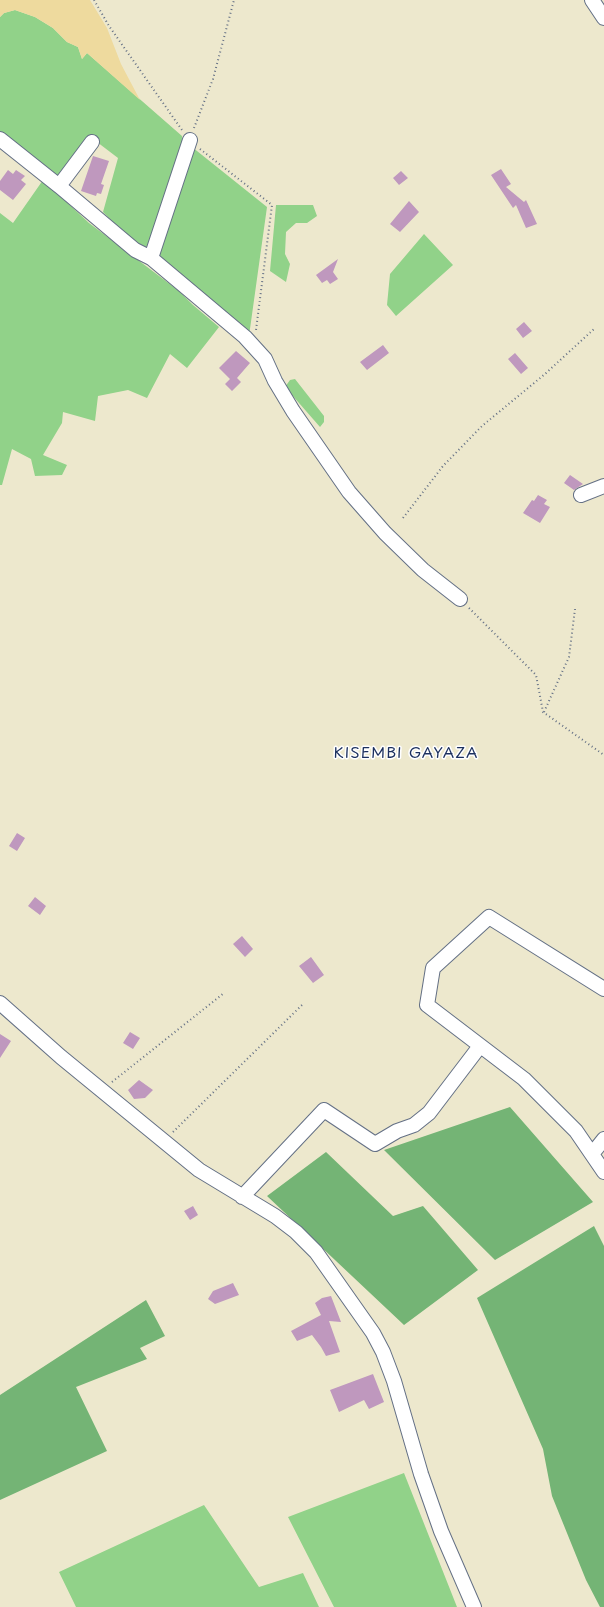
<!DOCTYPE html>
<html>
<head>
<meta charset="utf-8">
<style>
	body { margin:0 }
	canvas { display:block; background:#ede8cd }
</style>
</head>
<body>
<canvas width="604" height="1607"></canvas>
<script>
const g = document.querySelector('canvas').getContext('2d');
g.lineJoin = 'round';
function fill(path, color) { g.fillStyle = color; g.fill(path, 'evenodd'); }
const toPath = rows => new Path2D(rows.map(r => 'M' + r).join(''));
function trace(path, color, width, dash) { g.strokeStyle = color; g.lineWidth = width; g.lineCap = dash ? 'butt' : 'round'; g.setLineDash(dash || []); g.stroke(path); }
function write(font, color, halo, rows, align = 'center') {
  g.font = font + ' "Playpen Sans",sans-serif'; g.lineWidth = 3; g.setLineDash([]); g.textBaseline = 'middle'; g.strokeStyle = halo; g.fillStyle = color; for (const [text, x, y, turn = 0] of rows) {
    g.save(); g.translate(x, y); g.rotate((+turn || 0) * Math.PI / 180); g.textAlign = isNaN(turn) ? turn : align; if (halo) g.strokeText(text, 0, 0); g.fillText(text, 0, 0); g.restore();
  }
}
fill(toPath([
	[15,10,35,17,53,28,67,42,78,47,82,59,87,53,182,136,183,144,151,243,143,249,137,247,103,212,118,158,97,142,66,185,0,135,0,17,4,13],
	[192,147,267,207,249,336,156,256],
	[43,180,89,223,179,291,193,305,219,327,187,368,170,354,147,398,128,390,98,396,95,421,63,412,62,423,43,455,67,465,62,475,35,476,31,459,12,449,2,485,0,485,0,213,13,223],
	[276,205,313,205,317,216,307,223,296,223,286,232,285,254,290,264,286,282,270,271],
	[424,234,453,265,396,316,387,305,390,274],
	[295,379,324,416,324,422,320,427,285,387,290,380],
	[404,1473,457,1607,334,1607,288,1517],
	[204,1505,259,1587,303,1573,319,1607,76,1607,59,1572]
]), '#91d289');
fill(toPath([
	[510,1107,593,1202,495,1260,384,1150],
	[326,1152,393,1216,423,1206,478,1270,404,1325,267,1196],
	[594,1226,604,1246,604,1607,600,1607,586,1580,552,1496,543,1449,477,1298],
	[146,1300,165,1336,140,1348,147,1359,76,1387,107,1451,0,1500,0,1395]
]), '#74b475');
fill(toPath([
	[0,0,90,0,107,28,121,64,140,100,87,53,82,59,78,47,67,42,53,28,35,17,15,10,4,13,0,17]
]), '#eeda9e');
fill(toPath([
	[93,156,109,161,101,184,104,185,101,194,97,193,96,196,81,191],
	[501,169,511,184,506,187,524,202,526,200,537,224,526,228,516,205,513,208,491,175],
	[8,170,13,174,16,170,25,176,21,180,26,184,13,200,0,190,0,181],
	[401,171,408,178,399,185,393,178],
	[409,201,419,212,400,232,390,224],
	[338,259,333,272,338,279,330,284,327,280,322,283,316,275],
	[524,322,532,331,523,338,516,329],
	[383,345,389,353,367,370,360,362],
	[236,351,250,363,237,378,241,382,232,391,225,384,230,379,219,368],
	[515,353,528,368,521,374,508,359],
	[570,475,583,484,574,490,564,483],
	[538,495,547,500,544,504,550,507,540,523,523,513,532,500,534,501],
	[17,833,25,838,17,851,9,846],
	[35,897,46,906,40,915,28,906],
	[242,936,253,949,245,957,233,944],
	[311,957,324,975,313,983,299,966],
	[130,1032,140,1038,133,1049,123,1043],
	[0,1034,11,1041,0,1058],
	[139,1080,153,1090,145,1098,134,1099,128,1090],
	[193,1206,198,1215,190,1220,184,1211],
	[233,1283,239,1295,215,1304,208,1299,213,1291],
	[331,1296,341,1322,329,1321,340,1352,326,1356,321,1347,312,1335,297,1341,291,1331,321,1315,315,1303,322,1298],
	[373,1374,384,1402,369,1409,364,1400,339,1412,330,1390]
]), '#bf98be');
const minor = toPath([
	[592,0,604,18],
	[0,139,59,186,135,250,151,258,245,337,265,359,275,381,293,411,349,492,385,533,423,570,460,599],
	[59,186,92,142],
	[151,258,190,140],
	[581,495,604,486],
	[604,989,489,917,433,968,427,1005,524,1079,576,1131,604,1172],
	[0,1003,61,1057,199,1170,275,1216,296,1232,316,1252,373,1333,383,1352,394,1381,421,1474,441,1531,474,1607],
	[592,1154,604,1139],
	[242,1197,324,1110,375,1144,397,1131,414,1125,429,1113,480,1046]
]);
trace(minor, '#647085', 16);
trace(toPath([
	[94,0,109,26,182,130],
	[194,128,213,79,234,0],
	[200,149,272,205,256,330],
	[403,518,443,466,482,426,545,374,594,329],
	[469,608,536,675,543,712,604,755],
	[544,712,569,657,575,609],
	[112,1082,224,993],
	[173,1132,304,1003]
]), '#647085', 2, [1, 3]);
trace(minor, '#fff', 14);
g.letterSpacing = '1px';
write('15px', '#1b2f5e', '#fff', [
	["KISEMBI GAYAZA",406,754]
]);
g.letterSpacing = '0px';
</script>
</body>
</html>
